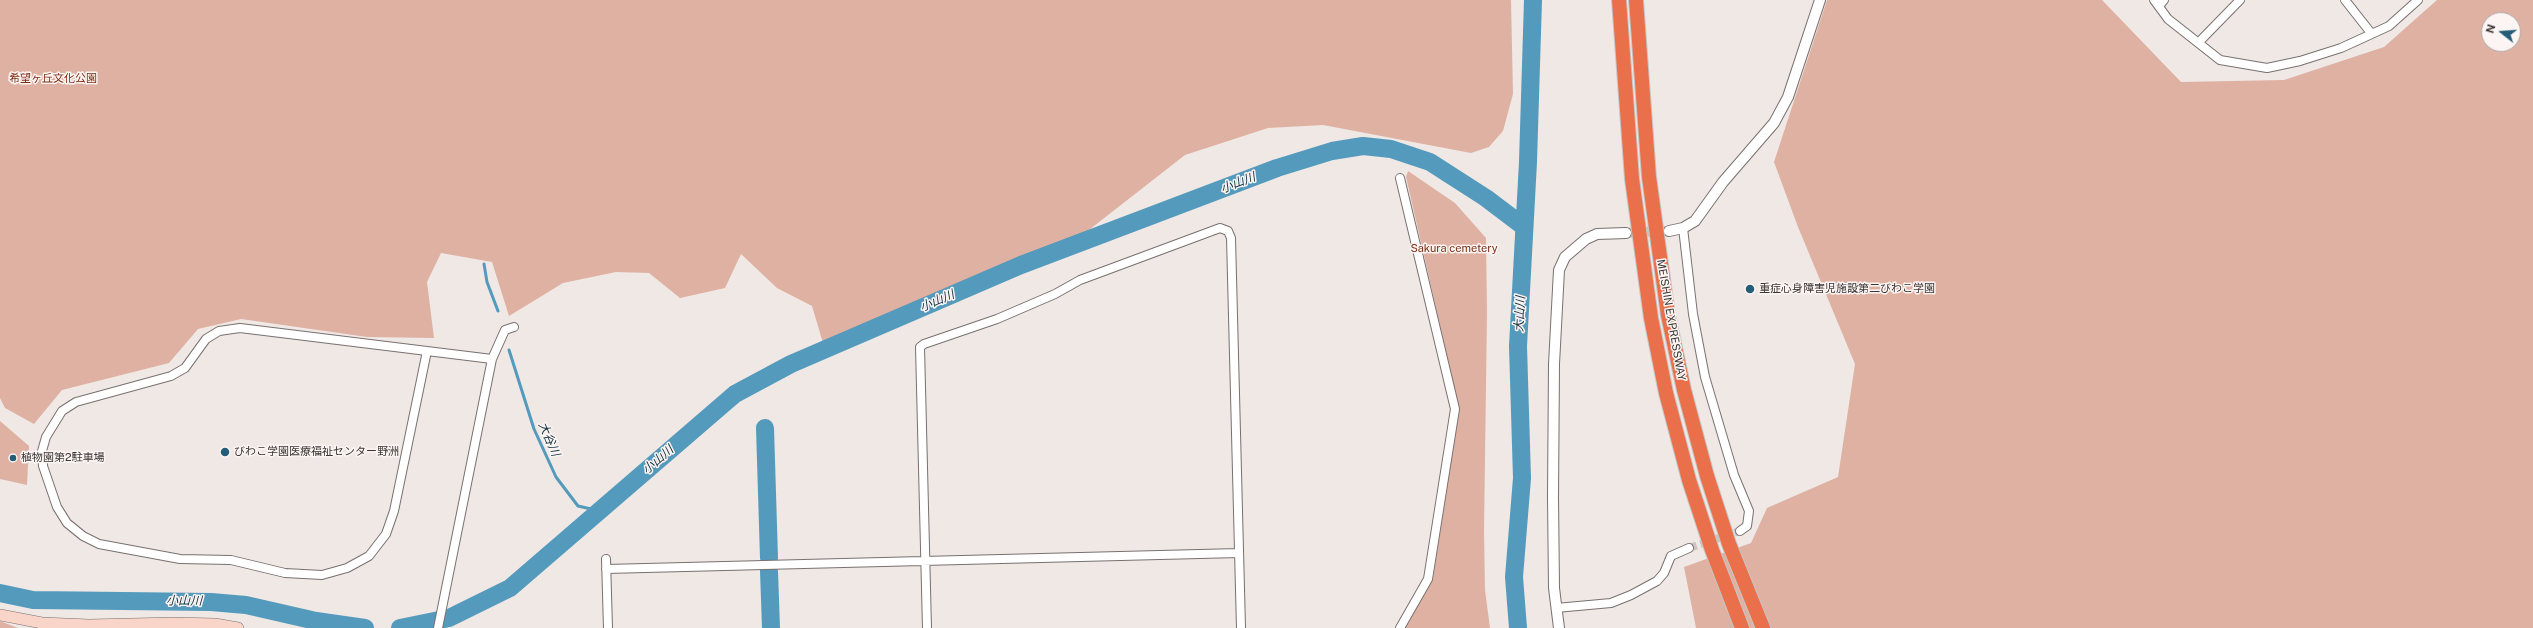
<!DOCTYPE html>
<html>
<head>
<meta charset="utf-8">
<style>
	body { margin:0 }
	#map { position:relative; width:2533px; height:628px; overflow:hidden; background:#efe8e5; font-family:"Public Sans",sans-serif }
	canvas { display:block }
	.north { position:absolute; left:2481px; top:12px; width:40px; height:40px; box-sizing:border-box; background:#fcf5f3; border:1px solid #aea8a7; border-radius:50%; rotate:287deg; font-size:11px; font-weight:700; line-height:16px; text-align:center; color:#383534 }
	.north::after { content:''; display:block; margin:auto; width:14px; height:18px; background:#245d77; clip-path:polygon(50% 0,100% 100%,50% 72%,0 100%) }
</style>
</head>
<body>
<div id="map">
<canvas width="2533" height="628"></canvas>
<div class="north">N</div>
</div>
<script>
const g = document.querySelector('canvas').getContext('2d');
g.lineJoin = 'round';
function fill(path, color) { g.fillStyle = color; g.fill(path, 'evenodd'); }
const toPath = rows => new Path2D(rows.map(r => 'M' + r).join(''));
function trace(path, color, width, dash) { g.strokeStyle = color; g.lineWidth = width; g.lineCap = dash ? 'butt' : 'round'; g.setLineDash(dash || []); g.stroke(path); }
function write(font, color, halo, rows, align = 'center') {
  g.font = font + ' "Public Sans","Noto Sans JP",sans-serif'; g.lineWidth = 3; g.setLineDash([]); g.textBaseline = 'middle'; g.strokeStyle = halo; g.fillStyle = color; for (const [text, x, y, turn = 0] of rows) {
    g.save(); g.translate(x, y); g.rotate((+turn || 0) * Math.PI / 180); g.textAlign = isNaN(turn) ? turn : align; if (halo) g.strokeText(text, 0, 0); g.fillText(text, 0, 0); g.restore();
  }
}
fill(toPath([
	[0,0,1511,0,1513,94,1503,131,1489,147,1471,153,1323,125,1268,128,1185,155,1085,233,823,343,812,306,777,288,741,254,725,288,680,298,649,273,616,272,563,283,509,316,492,262,441,253,427,282,434,338,367,337,241,319,198,329,169,363,62,390,34,424,5,408,0,398],
	[1827,0,2102,0,2181,82,2284,80,2384,47,2437,0,2533,0,2533,628,1696,628,1684,567,1751,543,1767,508,1838,477,1855,364,1798,227,1774,162],
	[2489,20,2513,20,2513,44,2489,44],
	[1408,171,1455,203,1486,238,1487,312,1484,531,1485,590,1490,628,1405,628,1433,578,1459,408,1406,177],
	[0,421,29,446,27,485,0,479],
	[0,621,18,628,0,628]
]), '#dfb1a3');
trace(toPath([
	[484,264,487,282,498,311],
	[509,350,534,429,556,477,578,506,600,511]
]), '#549abc', 3);
trace(toPath([
	[765,428,769,558],
	[769,571,771,628],
	[0,593,33,600,211,602,246,605,316,621,365,628],
	[400,628,449,618,510,588,735,394,791,364,1021,265,1277,168,1332,151,1363,146,1391,149,1430,162,1486,198,1523,226],
	[1518,628,1514,577,1522,478,1518,346,1528,162,1533,0]
]), '#549abc', 18);
trace(toPath([
	[1689,548,1740,531]
]), '#cac4c2', 8, [8, 4]);
trace(toPath([
	[1626,233,1669,231]
]), '#cac4c2', 10, [10, 5]);
const minor = toPath([
	[2154,0,2168,19,2220,60,2267,68,2300,61,2341,48,2389,26,2418,0],
	[2345,0,2371,33],
	[2159,6,2164,0],
	[2199,42,2240,0],
	[1683,228,1693,314,1705,377,1734,475,1749,511,1747,526,1740,531],
	[427,351,394,511,386,534,369,556,347,568,322,575,285,573,231,560,180,559,99,544,83,536,67,523,57,507,43,466,42,451,46,437,62,411,76,402,171,376,185,368,206,339,219,331,240,328,427,351,492,359],
	[606,559,608,628],
	[606,569,1239,553],
	[1556,608,1611,603,1631,595,1657,581,1664,573,1671,556,1689,548],
	[438,628,492,359,505,330,514,327],
	[927,628,920,347,924,344,997,319,1055,294,1080,280,1220,228,1228,231,1231,238,1241,628],
	[1400,628,1428,579,1455,409,1400,178]
]);
const tertiary = toPath([
	[1669,231,1683,228,1695,221,1723,182,1774,123,1788,97,1820,0],
	[1559,628,1554,588,1553,497,1554,364,1559,270,1565,257,1586,239,1597,234,1626,233]
]);
const secondary = toPath([
	[0,615,42,623,89,625,174,623,215,624,238,628]
]);
const motorway = toPath([
	[1619,0,1632,179,1651,318,1666,393,1689,480,1712,550,1742,628],
	[1636,0,1649,177,1668,315,1684,390,1707,476,1729,544,1763,628]
]);
trace(minor, '#78716f', 10);
trace(tertiary, '#78716f', 12);
trace(secondary, '#78716f', 12);
trace(motorway, '#c7c6c6', 16);
trace(minor, '#fff', 8);
trace(tertiary, '#fff', 10);
trace(secondary, '#f9d4c9', 11);
trace(motorway, '#ea704b', 14);
for (const [x, y, r, color] of [
	[1750,289,5,"#245d77"],
	[225,452,5,"#245d77"],
	[13,458,4,"#245d77"]
]) { const dot = new Path2D(); dot.arc(x, y, r, 0, 2 * Math.PI); g.fillStyle = color; g.fill(dot); trace(dot, '#fcf5f3', 1.5); }
write('11px', '#7d2e15', '#fcf5f3', [
	["希望ヶ丘文化公園",53,79],
	["Sakura cemetery",1454,249]
]);
write('11px', '#383534', '#fcf5f3', [
	["重症心身障害児施設第二びわこ学園",1759,289],
	["びわこ学園医療福祉センター野洲",234,452],
	["植物園第2駐車場",21,458]
], 'left');
write('11px', '#383534', '#fcf5f3', [
	["MEISHIN EXPRESSWAY",1671,320,80]
]);
write('italic 12px', '#0f303f', '#fcf5f3', [
	["小山川",1238,183,-21],
	["小山川",937,301,-23],
	["大山川",1520,314,-87],
	["大谷川",549,439,67],
	["小山川",658,460,-41],
	["小山川",184,601,1]
]);
</script>
</body>
</html>
